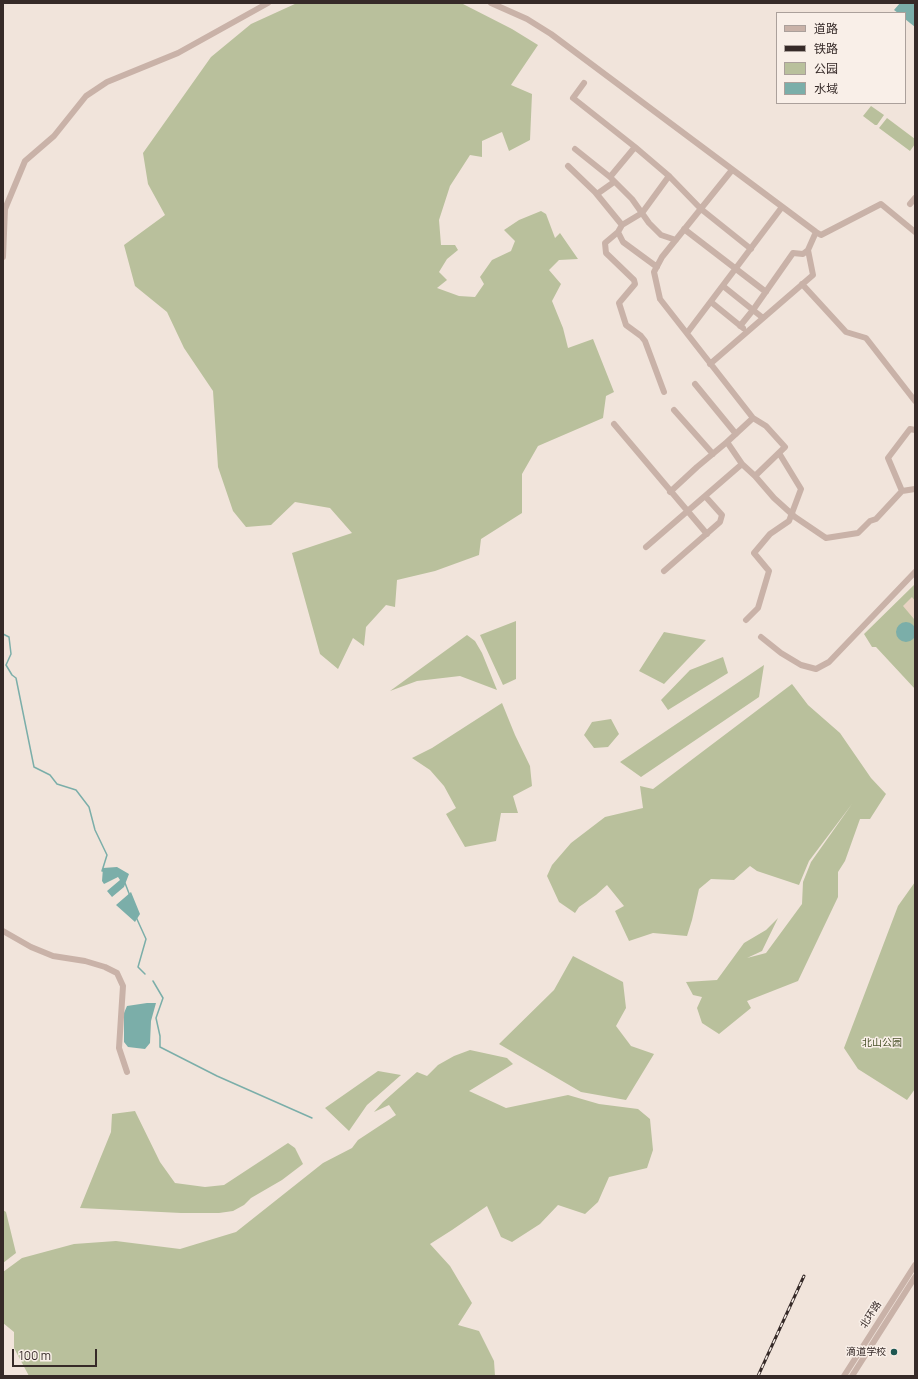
<!DOCTYPE html>
<html>
<head>
<meta charset="utf-8">
<style>
	body { margin:0 }
	#map { position:relative; width:918px; height:1379px; overflow:hidden; background:#f1e4db; font-family:Manrope,"Noto Sans SC",sans-serif }
	canvas { display:block }
	.frame { position:absolute; inset:0; border:4px solid #362a28; pointer-events:none }
	.legend { position:absolute; left:776px; top:12px; width:130px; height:92px; box-sizing:border-box; background:#f9efe8; border:1px solid #aba09b; margin:0; padding:5px 7px; list-style:none; font-size:12px; color:#362a28 }
	.legend li { display:flex; align-items:center; gap:8px; height:20px }
	.legend b { width:20px; border:1px solid #aba09b }
	.scale { position:absolute; left:12px; top:1349px; width:85px; height:18px; box-sizing:border-box; border:2px solid #362a28; border-top:0; padding-left:5px; font-size:12px; line-height:14px; white-space:nowrap; color:#362a28; -webkit-text-stroke:3px #f9efe8; paint-order:stroke }
</style>
</head>
<body>
<div id="map">
<canvas width="918" height="1379"></canvas>
<div class="frame"></div>
<ul class="legend">
<li><b style="height:5px;background:#c9b2a8"></b>道路</li>
<li><b style="height:5px;background:#362a28"></b>铁路</li>
<li><b style="height:11px;background:#b9c09c"></b>公园</li>
<li><b style="height:11px;background:#7baea9"></b>水域</li>
</ul>
<div class="scale">100 m</div>
</div>
<script>
const g = document.querySelector('canvas').getContext('2d');
g.lineJoin = 'round';
function fill(path, color) { g.fillStyle = color; g.fill(path, 'evenodd'); }
const toPath = rows => new Path2D(rows.map(r => 'M' + r).join(''));
function trace(path, color, width, dash) { g.strokeStyle = color; g.lineWidth = width; g.lineCap = dash ? 'butt' : 'round'; g.setLineDash(dash || []); g.stroke(path); }
function write(font, color, halo, rows, align = 'center') {
  g.font = font + ' Manrope,"Noto Sans SC",sans-serif'; g.lineWidth = 3; g.setLineDash([]); g.textBaseline = 'middle'; g.strokeStyle = halo; g.fillStyle = color; for (const [text, x, y, turn = 0] of rows) {
    g.save(); g.translate(x, y); g.rotate((+turn || 0) * Math.PI / 180); g.textAlign = isNaN(turn) ? turn : align; if (halo) g.strokeText(text, 0, 0); g.fillText(text, 0, 0); g.restore();
  }
}
fill(toPath([
	[297,3,458,3,463,4,512,29,538,45,511,85,532,94,530,140,509,151,502,132,482,141,482,157,470,155,450,186,439,220,441,245,455,245,458,250,447,259,439,272,447,280,437,288,459,296,475,297,484,284,480,277,492,260,511,251,515,241,504,230,519,220,541,211,546,214,555,238,560,233,578,259,559,260,549,270,561,284,552,301,563,328,568,348,593,339,614,392,606,396,603,418,538,446,522,474,522,513,481,539,479,555,435,571,397,580,395,607,386,605,366,627,364,646,353,638,338,669,320,654,292,553,352,533,330,508,295,502,271,525,246,527,233,511,218,467,213,391,184,348,167,312,135,286,124,245,165,215,148,184,143,153,211,57,251,24],
	[871,106,884,115,877,125,875,125,863,116],
	[887,118,915,139,915,144,910,151,879,128],
	[915,584,915,689,876,647,872,647,864,634],
	[516,621,516,679,503,685,480,635],
	[664,632,706,640,664,684,639,671],
	[467,635,475,641,482,653,497,690,460,676,417,681,390,691],
	[723,657,728,673,668,710,661,700,690,670],
	[764,665,759,697,641,777,620,762],
	[792,684,808,705,840,733,871,778,886,794,870,819,860,819,845,861,838,872,838,897,798,981,747,1001,751,1008,719,1034,702,1023,697,1008,702,997,693,995,686,982,717,980,744,943,766,930,778,918,762,951,747,958,766,953,802,904,803,882,811,862,852,804,809,861,799,885,757,871,750,866,734,880,711,879,699,889,692,920,687,936,653,933,629,941,615,911,624,906,607,885,596,895,579,907,575,913,559,902,547,876,552,865,571,843,605,817,643,808,640,786,653,789],
	[502,703,515,735,530,766,532,786,513,796,518,813,501,813,496,841,465,847,446,814,456,808,444,786,430,770,412,758,432,748],
	[611,719,619,734,608,747,594,748,584,735,592,722],
	[915,882,915,1089,907,1100,858,1069,844,1048,898,906],
	[573,956,623,982,626,1008,616,1026,631,1046,654,1054,626,1100,581,1092,499,1044,554,990],
	[470,1050,507,1058,513,1064,469,1091,506,1108,568,1095,599,1104,638,1109,650,1119,653,1150,647,1168,609,1177,598,1202,585,1214,558,1205,540,1224,512,1242,501,1237,487,1206,452,1230,430,1244,450,1266,472,1303,458,1325,479,1331,494,1361,495,1376,29,1376,14,1348,14,1332,3,1323,3,1272,22,1258,74,1244,116,1241,180,1249,236,1232,323,1163,352,1148,358,1140,396,1115,389,1105,374,1112,383,1102,417,1072,427,1076,438,1065,454,1056],
	[378,1071,401,1075,367,1105,349,1131,325,1108],
	[135,1111,160,1162,175,1183,205,1187,224,1185,288,1143,295,1148,303,1164,282,1180,251,1198,244,1205,233,1211,219,1213,181,1213,80,1208,111,1132,112,1114],
	[3,1210,6,1212,16,1253,3,1263]
]), '#b9c09c');
fill(toPath([
	[912,597,915,601,914,619,903,606]
]), '#e9d3c3');
fill(toPath([
	[900,3,915,3,915,27,905,19,905,13,898,13,894,10],
	'896 632a10 10 0 1 1 20 0a10 10 0 1 1-20 0Z',
	[117,867,129,874,124,887,112,897,107,891,120,880,118,877,104,884,102,881,103,868],
	[131,892,140,914,135,922,116,905],
	[147,1003,156,1003,151,1021,150,1043,145,1049,128,1047,124,1042,124,1013,127,1006]
]), '#7baea9');
trace(toPath([
	[3,634,9,637,11,654,6,665,12,675,16,678,34,767,50,775,57,784,76,790,89,807,95,830,107,855,102,871,104,871],
	[125,883,130,896],
	[136,917,146,939,138,967,145,974],
	[153,981,163,998,156,1018,160,1036,160,1047,217,1076,312,1118]
]), '#7baea9', 1.5);
trace(toPath([
	[491,3,527,19,551,34,816,232,821,235,881,204,915,232],
	[584,83,573,98,635,147,610,177],
	[635,147,669,176,701,209,751,249],
	[575,149,610,177,632,199,649,223,661,235,676,240],
	[568,166,595,192,622,225,618,232,623,242,657,267],
	[597,194,614,182],
	[910,204,915,198],
	[622,225,642,213,669,176],
	[684,229,766,292],
	[618,232,605,243,606,253,634,280,635,284,619,303,626,325,641,336,645,341,664,392],
	[3,257,5,209,25,161,54,136,86,96,107,82,178,53,268,3],
	[802,284,846,332,866,338,915,401],
	[723,286,763,318],
	[711,302,743,328],
	[740,326,753,310,793,253,803,254,808,250],
	[687,333,782,207],
	[710,364,813,275,808,250,816,232],
	[695,384,736,434],
	[674,410,713,454],
	[753,418,766,426,785,447,755,476],
	[614,424,707,534],
	[742,464,755,476,774,498,795,517,826,538,858,533,870,521,876,519,902,491,915,489],
	[902,491,888,458,910,429,915,430],
	[670,492,697,467,727,442],
	[646,547,742,464,727,442,753,418,660,299,654,272,662,257,732,170],
	[664,571,720,522,722,515,705,496],
	[746,620,758,608,769,571,754,553,770,534,789,521,801,489,779,453],
	[761,637,781,653,801,665,816,669,829,662,915,572],
	[3,931,31,947,53,956,85,961,105,967,117,973,123,986,119,1048,127,1072],
	[844,1376,915,1265],
	[852,1376,915,1277]
]), '#c9b2a8', 6);
const rail = toPath([
	[758,1376,804,1276]
]);
trace(rail, '#362a28', 3);
trace(rail, '#f9efe8', 1.5, [4.5]);
for (const [x, y, r, color] of [
	[894,1352,4,"#1e5752"]
]) { const dot = new Path2D(); dot.arc(x, y, r, 0, 2 * Math.PI); g.fillStyle = color; g.fill(dot); trace(dot, '#f9efe8', 1.5); }
write('10px', '#4b542c', '#f9efe8', [
	["北山公园",882,1043]
]);
write('10px', '#362a28', '#f9efe8', [
	["北环路",871,1315,-57]
]);
write('10px', '#362a28', '#f9efe8', [
	["滴道学校",886,1352]
], 'right');
</script>
</body>
</html>
